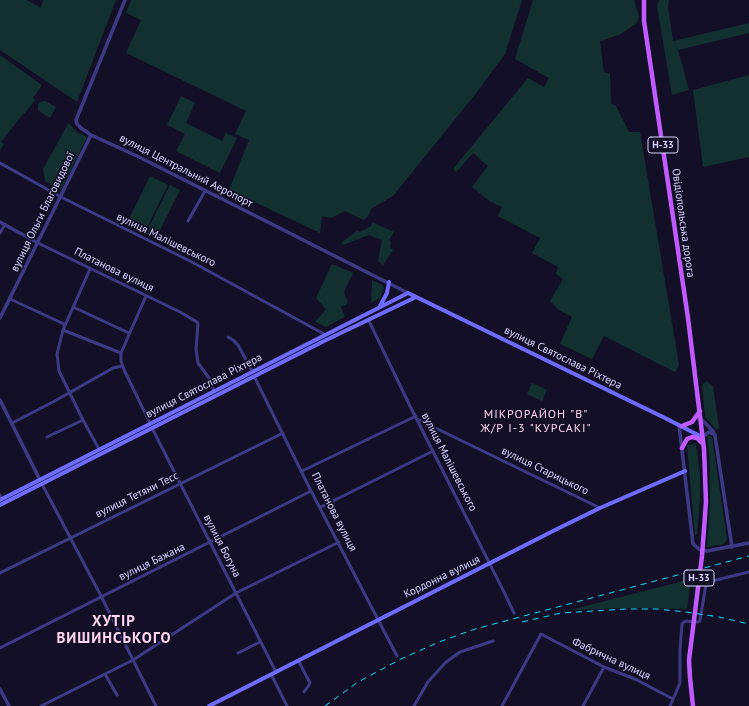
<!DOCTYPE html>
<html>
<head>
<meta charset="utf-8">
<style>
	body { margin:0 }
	canvas { display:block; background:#130f26 }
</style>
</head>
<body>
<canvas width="749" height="706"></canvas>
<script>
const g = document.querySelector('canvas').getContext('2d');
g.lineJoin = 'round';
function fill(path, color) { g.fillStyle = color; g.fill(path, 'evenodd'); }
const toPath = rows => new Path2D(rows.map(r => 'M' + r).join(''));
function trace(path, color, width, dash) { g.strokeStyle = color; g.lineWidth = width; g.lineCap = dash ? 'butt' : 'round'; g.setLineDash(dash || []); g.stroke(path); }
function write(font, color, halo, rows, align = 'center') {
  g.font = font + ' "PT Sans",sans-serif'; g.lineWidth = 3.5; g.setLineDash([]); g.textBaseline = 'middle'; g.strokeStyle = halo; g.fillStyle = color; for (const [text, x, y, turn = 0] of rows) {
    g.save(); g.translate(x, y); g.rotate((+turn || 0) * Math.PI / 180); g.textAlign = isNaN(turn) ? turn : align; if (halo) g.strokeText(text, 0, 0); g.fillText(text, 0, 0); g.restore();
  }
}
fill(toPath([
	[0,0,27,0,41,8,43,0,116,0,77,102,0,50],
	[131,0,522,0,505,54,477,92,393,196,371,209,368,216,364,220,345,211,331,218,322,216,320,233,229,190,249,140,235,134,246,111,126,53,141,20,126,13],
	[533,0,634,0,639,16,637,23,619,35,600,41,604,72,610,74,611,104,615,105,617,108,629,132,640,132,679,365,675,372,604,336,592,359,560,344,572,317,559,310,550,301,563,279,556,274,558,267,532,253,540,238,498,216,502,207,491,202,472,187,488,166,473,153,456,172,453,169,528,78,544,87,549,78,515,59],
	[659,0,669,0,668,7,673,41,749,23,749,33,678,50,689,90,672,95,657,6],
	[0,55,42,85,33,98,35,100,24,114,23,114,1,142,4,144,0,150],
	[749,75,749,157,703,167,693,90],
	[181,96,195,103,186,123,222,141,226,133,237,138,220,173,176,151,185,134,167,125],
	[45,101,56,107,50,118,40,112,38,109,38,104,40,102],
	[69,122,71,126,77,132,87,137,61,190,45,181,43,169],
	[150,176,168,185,144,234,126,225],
	[170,185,180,190,156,238,146,233],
	[372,222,394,232,389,240,391,242,390,248,393,250,383,265,378,261,382,240,369,235,343,245,341,243,357,231,360,232,371,226],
	[332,264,353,273,344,292,348,303,341,307,345,317,326,327,315,322,326,309,316,298],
	[372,280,382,285,384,288,380,298,371,303],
	[707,381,713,386,719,428,717,430,705,417,702,385],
	[532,383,547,390,542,401,527,394],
	[707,435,712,437,727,539,724,544,707,547,710,502,710,465],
	[696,444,700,474,700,498,697,535,695,535,687,445],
	[691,579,687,609,626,608,570,610]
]), '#12302f');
trace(toPath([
	[0,163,61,197,190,261,324,334],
	[188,221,205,191],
	[0,233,5,224],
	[38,243,180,312,197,322,198,324,196,349,198,363,209,378,214,391],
	[146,296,121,353,121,361,125,372,150,423],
	[10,299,62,323,65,325],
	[73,307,129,333],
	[368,319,410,406,503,590,514,613],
	[63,330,121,353],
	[228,337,233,340,238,345,252,371],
	[254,376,311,491,397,656],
	[417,419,600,508],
	[83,420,99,449],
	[12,423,53,402,113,368,122,366],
	[152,428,276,672],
	[47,437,83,420,59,371,57,354,63,330,90,269],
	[302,471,416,416],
	[42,484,101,596,156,706],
	[0,495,2,499],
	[321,507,433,451],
	[0,573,283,433],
	[0,648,311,491],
	[238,653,260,642],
	[298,660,310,683,309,685,304,692],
	[105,674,117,695],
	[271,674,287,706],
	[41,706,133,660,236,593,339,542],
	[414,706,428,682,446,662,460,652,493,641],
	[502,706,541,634,604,667,635,679,673,699],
	[583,706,604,667],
	[670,706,680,683,680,650,682,624,685,621,698,622,700,621,706,584,712,581,749,572]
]), '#3d3a85', 3);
trace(toPath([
	[125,0,76,120,77,124,81,128,91,135,139,157,408,293],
	[0,222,38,243],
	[0,318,91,135],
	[0,400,40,480],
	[700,418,713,431,715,436,732,547],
	[679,425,693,544,700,550,707,551,749,543],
	[702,437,709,432,715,435],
	[0,689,9,706]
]), '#3d3a85', 3.5);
trace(toPath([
	[380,306,387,293,389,282],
	[0,500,408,293,667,419,702,437],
	[0,505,324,341,416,297],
	[209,706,557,529,600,508,685,471]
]), '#6f6bff', 4);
trace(toPath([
	[644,0,644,21,688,318,704,449],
	[682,426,692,422,700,411],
	[682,448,687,439,692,437,697,438,703,444]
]), '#c25bff', 4.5);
trace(toPath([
	[522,622,561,613,626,609,657,609,686,612,719,617,749,624],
	[325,706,358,682,401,659,439,642,475,629,749,556]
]), '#00e5ff', 1, [6, 5]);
trace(toPath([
	[693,706,690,678,689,660,702,556,706,502,704,449]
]), '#c25bff', 4.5);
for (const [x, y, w] of [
	[663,145,30],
	[699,578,30]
]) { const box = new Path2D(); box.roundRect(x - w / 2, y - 8, w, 16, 3); g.fillStyle = '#130f26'; g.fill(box); trace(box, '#d9d4ff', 1); }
write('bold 10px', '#d9d4ff', null, [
	["Н-33",663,145],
	["Н-33",699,578]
]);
write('11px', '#d9d4ff', '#130f26', [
	["вулиця Центральний Аеропорт",186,171,27],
	["вулиця Ольги Благовидової",43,212,-64],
	["Овідіопольська дорога",683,223,82],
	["вулиця Малішевського",166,240,26],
	["Платанова вулиця",114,270,26],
	["вулиця Святослава Ріхтера",563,358,26],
	["вулиця Святослава Ріхтера",204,386,-27],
	["вулиця Малішевського",449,462,63],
	["вулиця Старицького",545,471,26],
	["вулиця Тетяни Тесс",137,495,-26],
	["Платанова вулиця",334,512,63],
	["вулиця Богуна",222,546,63],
	["вулиця Бажана",152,562,-26],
	["Кордонна вулиця",442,577,-26],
	["Фабрична вулиця",611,659,25]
]);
g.letterSpacing = '1px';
write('12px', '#ffd6f0', '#130f26', [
	["МІКРОРАЙОН \"В\"",536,415],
	["Ж/Р I-3 \"КУРСАКІ\"",536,429]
]);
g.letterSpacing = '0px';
g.letterSpacing = '1px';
write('bold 15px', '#ffd6f0', '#130f26', [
	["ХУТІР",114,622],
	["ВИШИНСЬКОГО",114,639]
]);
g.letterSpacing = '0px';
</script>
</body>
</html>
